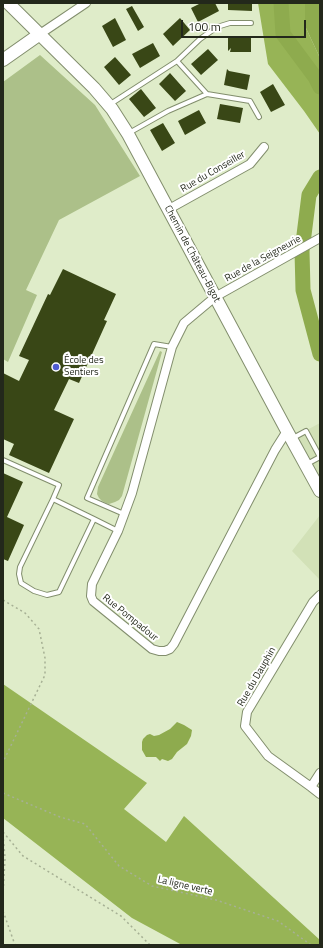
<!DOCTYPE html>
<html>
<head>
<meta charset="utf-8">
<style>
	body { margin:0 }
	#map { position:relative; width:323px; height:948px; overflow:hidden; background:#dfecc9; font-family:"Titillium Web",sans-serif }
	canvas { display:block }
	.frame { position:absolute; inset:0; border:4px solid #23281b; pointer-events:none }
	.scale { position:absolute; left:181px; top:20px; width:125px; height:18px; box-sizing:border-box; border:2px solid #23281b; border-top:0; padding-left:5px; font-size:12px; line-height:14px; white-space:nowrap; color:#23281b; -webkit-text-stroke:3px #fff; paint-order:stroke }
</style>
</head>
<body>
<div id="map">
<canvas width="323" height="948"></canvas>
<div class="frame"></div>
<div class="scale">100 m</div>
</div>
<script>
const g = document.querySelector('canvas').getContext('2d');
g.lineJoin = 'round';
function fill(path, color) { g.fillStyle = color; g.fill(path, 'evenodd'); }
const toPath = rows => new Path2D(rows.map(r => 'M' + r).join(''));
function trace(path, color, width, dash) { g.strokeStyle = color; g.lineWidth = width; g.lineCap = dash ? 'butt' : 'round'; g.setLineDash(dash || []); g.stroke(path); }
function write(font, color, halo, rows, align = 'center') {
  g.font = font + ' "Titillium Web",sans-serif'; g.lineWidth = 4; g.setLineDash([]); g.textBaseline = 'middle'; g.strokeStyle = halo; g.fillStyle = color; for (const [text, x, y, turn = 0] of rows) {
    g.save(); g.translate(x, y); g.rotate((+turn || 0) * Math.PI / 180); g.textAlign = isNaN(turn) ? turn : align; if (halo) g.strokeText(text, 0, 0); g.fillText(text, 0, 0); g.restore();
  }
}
fill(toPath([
	[320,423,320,491,292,438],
	[320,515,320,580,292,551]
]), '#d2e1b7');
fill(toPath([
	[40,55,95,105,140,176,59,220,26,290,37,295,8,362,3,359,3,82],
	[160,351,162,352,122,496,119,500,115,502,109,504,106,503,102,501,99,498,97,494,98,487]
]), '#acc089');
fill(toPath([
	[258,3,305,3,305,26,320,58,320,134,304,111,268,64],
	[3,684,147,783,124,809,166,842,184,816,320,940,320,945,182,945,132,918,3,818]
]), '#97b456');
fill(toPath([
	[305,3,320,3,320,58,305,26],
	[177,722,184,725,192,730,191,736,187,744,177,752,172,759,168,761,162,759,160,761,156,757,146,757,142,750,142,742,143,739,147,735,150,734,154,736,159,735,170,729]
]), '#8eab4e');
trace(toPath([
	[281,3,283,34,315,77,320,87],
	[320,177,309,195,302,251,303,290,320,354]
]), '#8eab4e', 15);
fill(toPath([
	[201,3,215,3,219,11,198,22,191,8],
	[228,3,252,3,252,11,228,10],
	[132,6,144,27,138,31,126,9],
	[115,18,126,40,113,47,102,26],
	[180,18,190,30,173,46,163,34],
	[228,37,251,37,251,52,230,52,231,48,228,51],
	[153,43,160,56,140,68,132,54],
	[208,49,218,60,201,75,191,64],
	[115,57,131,75,119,85,104,67],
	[227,69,229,71,250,75,247,90,224,85],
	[170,73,186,91,175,101,159,84],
	[273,84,285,105,271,112,260,92],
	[141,89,156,108,144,117,129,99],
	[220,104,243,108,240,123,217,119],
	[199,110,206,123,185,135,178,121],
	[163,123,175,143,162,151,150,130],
	[63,269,116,294,104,320,107,321,79,383,69,379,54,410,74,419,49,473,9,455,14,444,3,439,3,373,19,381,29,360,19,356,48,294,50,295],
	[3,473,23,482,7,517,24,525,8,561,3,559]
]), '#394716');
const lane = toPath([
	[177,61,200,39,217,27,230,23,251,23],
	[207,94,250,101,259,117],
	[109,105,177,61,207,94,168,111,129,133],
	[293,438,306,431,320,457,307,464],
	[3,460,59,485,53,499],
	[124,514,87,498,154,344,172,347],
	[94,519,59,592,47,595,34,591,21,583,19,574,20,567,53,499,94,519,118,531]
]);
const street = toPath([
	[40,34,86,3],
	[169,209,250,164,264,147],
	[287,431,275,450,174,644,170,649,165,651,159,651,152,649,93,601,91,596,92,584,118,531,132,493,172,347,184,323,215,297,320,238],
	[320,595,313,602,247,712,245,726,268,756,311,787,320,794],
	[311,787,320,773]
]);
const secondary = toPath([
	[8,3,94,88,112,109,128,134,287,431,320,491],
	[3,60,40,34]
]);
trace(lane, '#828e6d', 6);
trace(street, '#828e6d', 10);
trace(secondary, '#828e6d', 14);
trace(toPath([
	[3,600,25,613,39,629,45,658,45,675,3,762],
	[3,793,60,817,85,824,119,866,152,886,216,900,278,921,311,945],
	[3,832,23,856,121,916,150,945],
	[3,896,5,858,3,834],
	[3,911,15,945]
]), '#a6b094', 1.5, [2, 3]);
trace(lane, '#fff', 4);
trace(street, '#fff', 8);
trace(secondary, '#fff', 12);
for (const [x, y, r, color] of [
	[56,367,4,"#4f5cd2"]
]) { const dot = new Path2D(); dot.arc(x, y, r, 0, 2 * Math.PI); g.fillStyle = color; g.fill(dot); trace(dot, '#fff', 1.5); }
write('10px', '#23281b', '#fff', [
	["Rue du Conseiller",213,172,-30],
	["Chemin de Château-Bigot",192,254,62],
	["Rue de la Seigneurie",263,259,-29],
	["Rue Pompadour",130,618,39],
	["Rue du Dauphin",257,677,-60],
	["La ligne verte",185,886,13]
]);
write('10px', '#23281b', '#fff', [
	["École des",64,361],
	["Sentiers",64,373]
], 'left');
</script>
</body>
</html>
